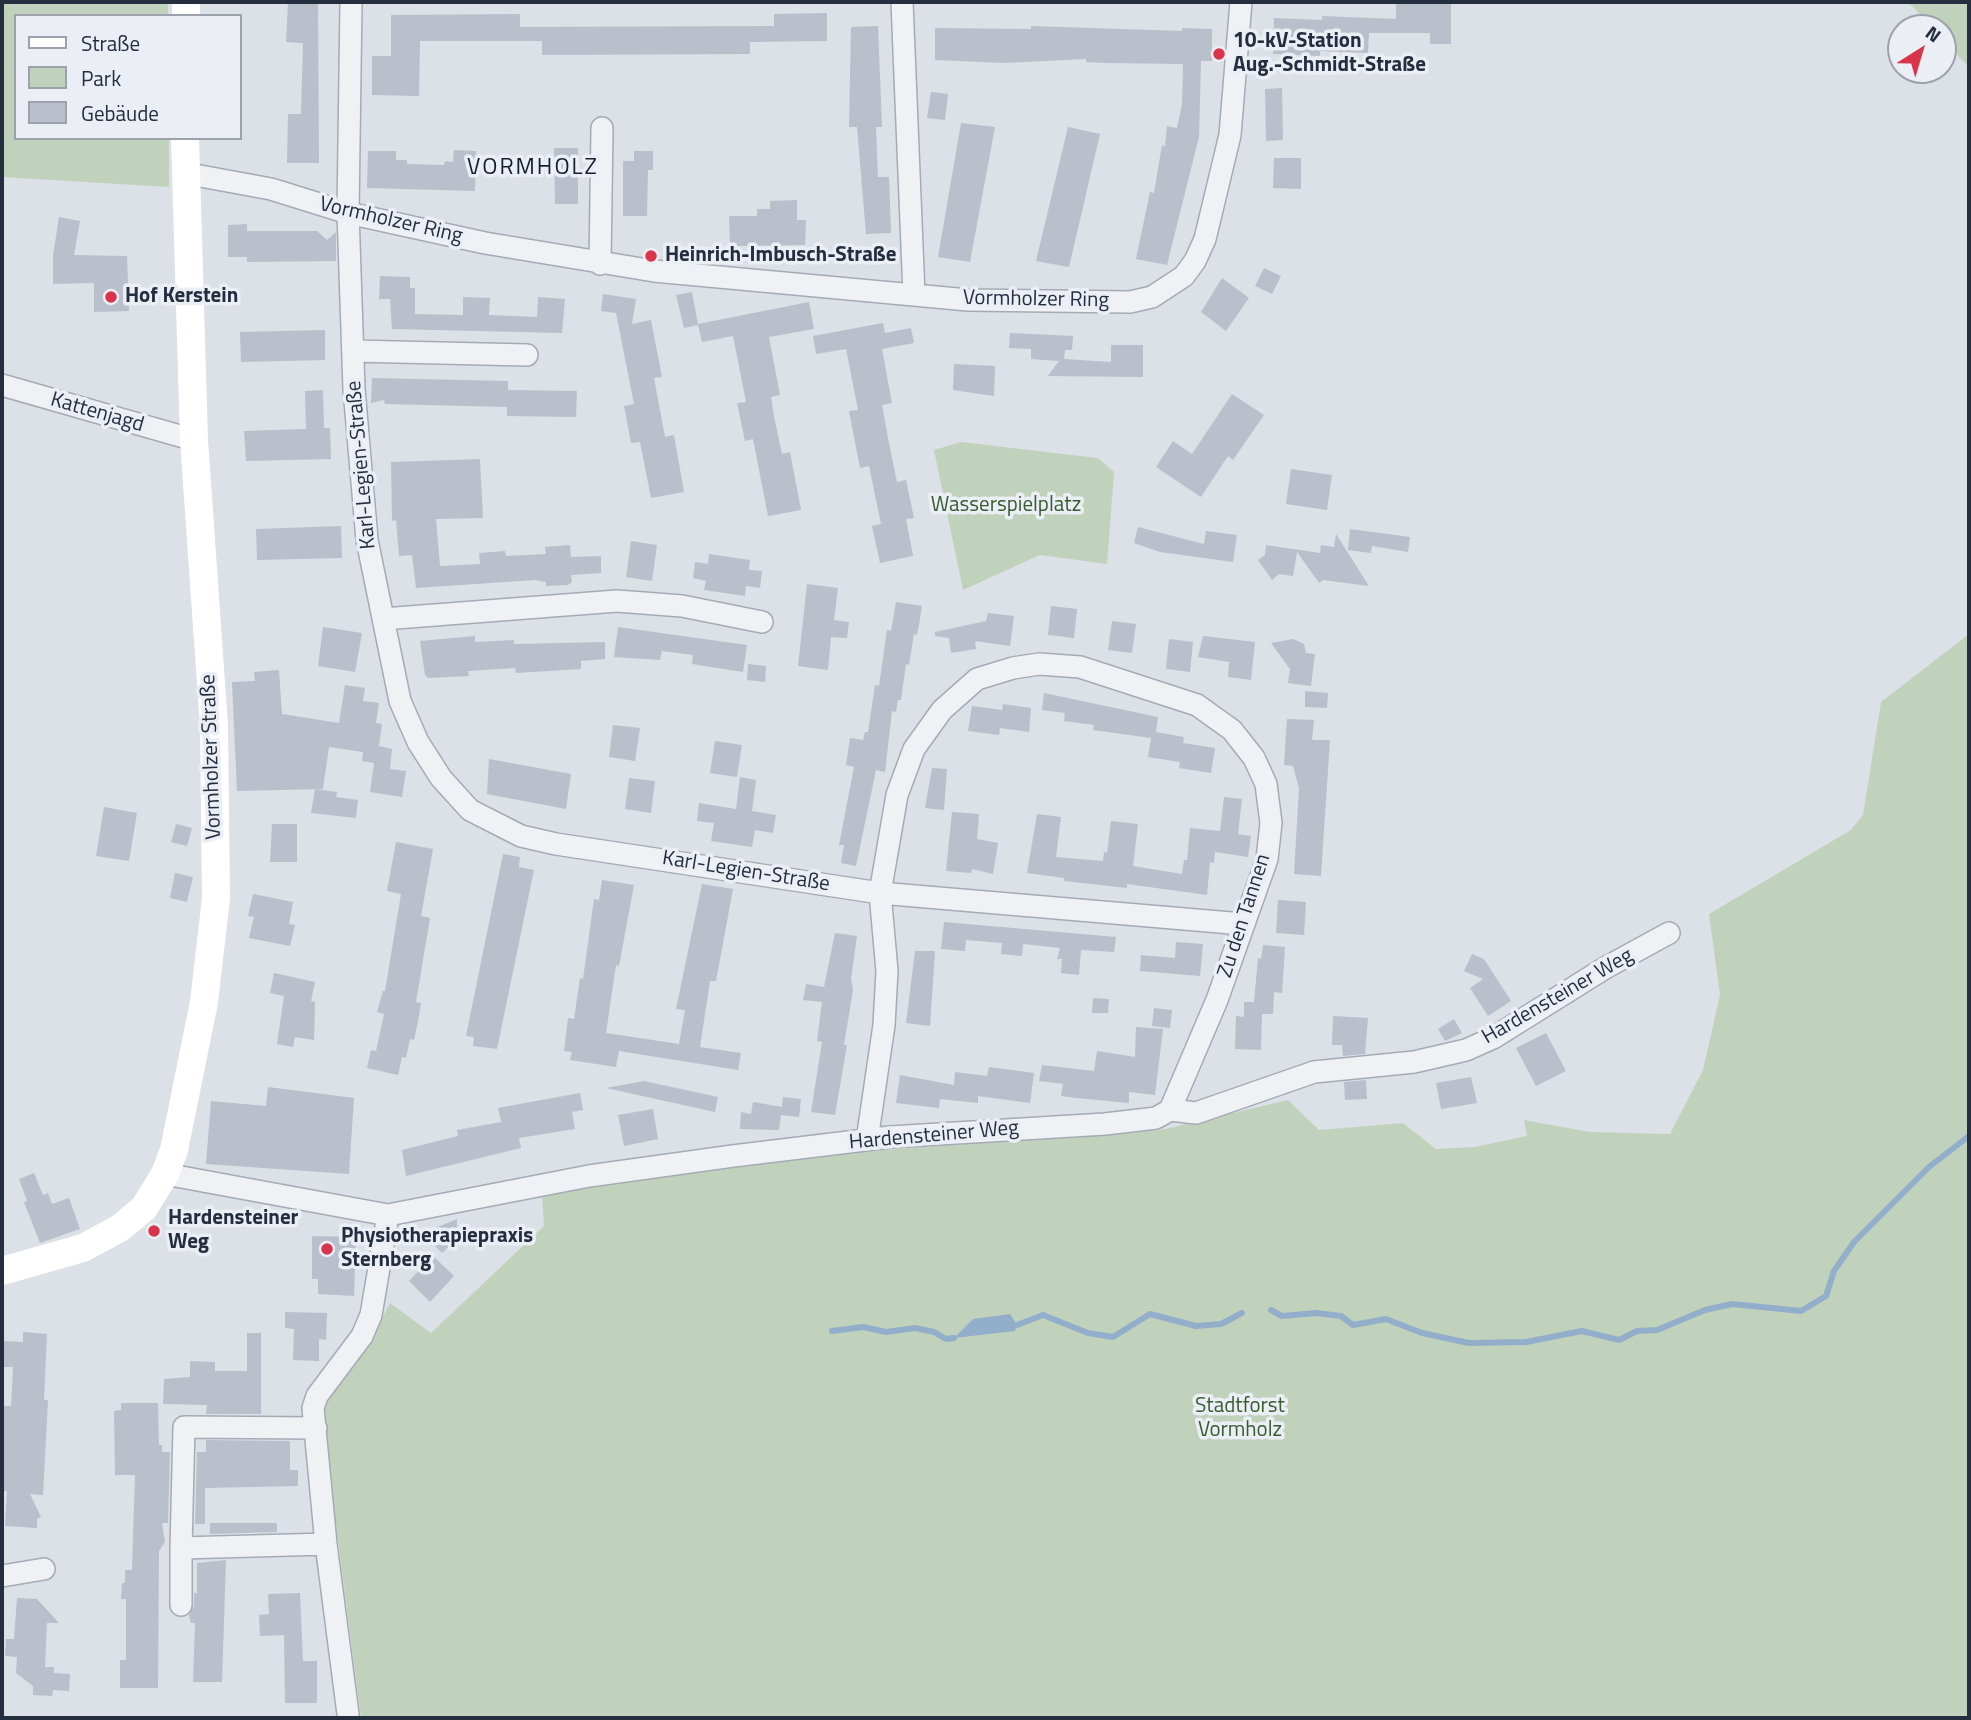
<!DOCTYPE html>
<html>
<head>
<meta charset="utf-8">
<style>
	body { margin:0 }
	#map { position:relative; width:1971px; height:1720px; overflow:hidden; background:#dce0e7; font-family:"Titillium Web",sans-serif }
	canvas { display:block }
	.frame { position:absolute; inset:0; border:4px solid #242e3f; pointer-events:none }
	.legend { position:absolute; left:14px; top:14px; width:228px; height:126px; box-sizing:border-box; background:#ebeff5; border:2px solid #9ba2ac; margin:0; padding:9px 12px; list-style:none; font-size:21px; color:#242e3f }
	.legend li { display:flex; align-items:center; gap:14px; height:35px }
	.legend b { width:35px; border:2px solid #9ba2ac }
	.north { position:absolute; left:1887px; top:14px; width:70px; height:70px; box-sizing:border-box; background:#ebeff5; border:2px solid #9ba2ac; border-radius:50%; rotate:37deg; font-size:19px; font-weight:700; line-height:28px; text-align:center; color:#242e3f }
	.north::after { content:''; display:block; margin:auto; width:24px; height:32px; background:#d9344c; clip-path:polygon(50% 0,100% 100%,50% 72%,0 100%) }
</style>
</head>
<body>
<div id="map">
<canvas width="1971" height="1720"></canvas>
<div class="frame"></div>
<ul class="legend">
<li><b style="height:9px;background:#fff"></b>Straße</li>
<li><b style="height:19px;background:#c1d2bc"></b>Park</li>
<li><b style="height:19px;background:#b9bfcb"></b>Gebäude</li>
</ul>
<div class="north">N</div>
</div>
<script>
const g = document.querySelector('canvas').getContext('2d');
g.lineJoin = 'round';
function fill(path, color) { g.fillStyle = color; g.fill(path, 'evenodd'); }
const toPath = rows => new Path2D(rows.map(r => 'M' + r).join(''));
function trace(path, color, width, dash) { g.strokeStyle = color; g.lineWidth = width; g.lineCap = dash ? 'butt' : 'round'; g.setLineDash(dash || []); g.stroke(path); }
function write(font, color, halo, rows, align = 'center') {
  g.font = font + ' "Titillium Web",sans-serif'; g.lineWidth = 7; g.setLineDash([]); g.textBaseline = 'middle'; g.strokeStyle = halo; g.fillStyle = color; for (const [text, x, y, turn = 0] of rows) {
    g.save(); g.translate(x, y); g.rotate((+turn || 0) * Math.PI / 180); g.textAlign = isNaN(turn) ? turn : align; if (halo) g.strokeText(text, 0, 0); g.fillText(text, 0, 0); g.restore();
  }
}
fill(toPath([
	[2,2,168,2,168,16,16,16,16,138,169,138,169,187,2,177],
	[1908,2,1969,2,1969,67,1943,41,1943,28,1933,28],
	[961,442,1098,458,1114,472,1107,564,1040,555,963,590,934,450],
	[1969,634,1969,1718,361,1718,321,1408,379,1324,390,1303,431,1333,544,1226,542,1195,784,1157,1161,1130,1288,1100,1319,1130,1403,1123,1436,1149,1474,1147,1527,1136,1524,1120,1590,1132,1670,1134,1703,1070,1720,995,1709,914,1851,830,1863,815,1881,702]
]), '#c1d2bc');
fill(toPath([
	[1010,1314,1017,1325,1015,1331,954,1338,973,1319]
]), '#93aecb');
trace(toPath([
	[1271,1310,1282,1316,1316,1313,1341,1316,1353,1325,1386,1319,1422,1333,1469,1343,1526,1342,1582,1331,1619,1340,1637,1331,1657,1330,1705,1310,1732,1304,1801,1311,1826,1296,1834,1271,1854,1242,1929,1167,1969,1136],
	[1017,1325,1043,1315,1088,1333,1113,1337,1150,1314,1196,1326,1221,1324,1242,1313],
	[832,1331,863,1327,886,1332,915,1328,934,1332,946,1339,954,1338]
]), '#93aecb', 6);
fill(toPath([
	[288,2,318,2,319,163,287,163,288,114,301,114,303,43,286,42],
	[1396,2,1451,2,1451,44,1430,44,1430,33,1369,33,1368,53,1320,51,1320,56,1273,54,1274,18,1322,20,1322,16,1396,19],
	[827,13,827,41,750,42,750,54,542,55,542,41,420,41,419,96,372,95,372,56,391,56,391,15,520,14,520,27,774,26,774,14],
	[878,26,882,127,876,127,878,177,889,177,891,233,866,234,857,127,849,127,851,27],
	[1031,26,1182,31,1182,28,1212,29,1212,61,1201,61,1199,137,1167,265,1136,259,1150,192,1154,193,1162,145,1165,147,1167,126,1177,128,1182,104,1183,64,1106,63,1086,62,1086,59,1004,63,935,60,935,28,1031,29],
	[1282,88,1283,140,1266,141,1265,89],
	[931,92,948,94,945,120,927,118],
	[961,123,995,127,970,262,938,257],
	[1068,127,1100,134,1069,267,1036,261],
	[554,148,578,148,578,204,555,204],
	[454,150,476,151,475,191,367,188,368,151,396,151,396,160,407,160,407,164,444,165,445,161,453,162],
	[634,151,653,151,653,170,648,170,647,216,623,216,623,161,634,161],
	[1274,158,1301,158,1301,189,1273,188],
	[797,200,797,220,806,220,805,245,730,246,729,216,757,216,757,209,770,209,770,201],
	[59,217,80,221,74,255,127,256,129,311,94,312,94,283,53,284,53,256],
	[247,224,247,231,317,231,327,240,336,232,336,261,247,262,247,257,228,257,228,225],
	[1264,268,1281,276,1272,294,1255,286],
	[380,276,410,277,410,288,415,288,415,314,463,315,463,297,490,298,489,315,537,317,538,297,565,299,562,333,392,329,390,299,379,299],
	[1222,278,1249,298,1226,331,1201,312],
	[692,292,698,324,809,302,814,329,769,337,780,395,771,397,774,416,782,454,790,452,801,510,768,516,753,439,745,441,737,403,746,402,733,336,702,342,698,325,684,328,676,295],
	[603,294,636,299,632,324,651,320,662,377,654,378,665,437,674,435,684,492,651,498,640,442,631,443,624,406,634,404,616,313,601,311],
	[883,323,885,333,911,328,914,343,882,349,892,403,882,405,889,443,897,482,906,480,914,518,906,519,913,556,880,563,872,526,881,524,869,466,860,468,849,411,858,410,846,349,816,354,813,336],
	[325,330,325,360,241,362,240,332],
	[1010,333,1073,336,1072,350,1065,350,1064,359,1111,362,1111,345,1143,345,1143,377,1048,376,1059,361,1031,359,1031,349,1009,348],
	[954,364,995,366,994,396,953,390],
	[372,378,508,381,508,390,577,391,576,417,507,416,507,407,385,404,384,400,371,403],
	[323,390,324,428,330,428,331,459,246,461,244,431,306,429,305,391],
	[1232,394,1264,415,1233,460,1228,456,1201,497,1156,467,1173,441,1192,454],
	[480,459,483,518,436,519,440,566,480,564,479,553,505,551,506,556,546,554,545,547,570,545,571,557,601,556,601,573,571,575,572,582,568,585,546,586,546,582,535,580,416,588,412,555,399,556,396,520,392,521,391,462],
	[1291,469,1332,475,1327,510,1286,504],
	[341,526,342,558,257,560,256,529],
	[1138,527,1204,544,1206,531,1237,535,1233,562,1160,552,1134,543],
	[1350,529,1410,537,1408,552,1372,546,1371,553,1348,550],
	[1336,534,1369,586,1323,580,1319,583,1297,552,1293,576,1279,574,1272,580,1258,560,1265,555,1266,545,1320,553,1321,545,1334,547],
	[631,541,657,545,652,581,626,577],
	[709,554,750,560,749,570,762,571,760,588,746,586,745,596,704,590,706,581,693,578,695,562,708,564],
	[807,584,838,588,834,620,849,622,847,638,831,637,828,670,798,666],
	[896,602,922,606,919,625,917,635,914,634,909,665,906,664,901,700,898,700,896,712,892,711,885,772,876,770,856,866,841,863,844,845,839,845,854,767,846,765,850,738,863,740,865,732,868,732,875,685,879,686,887,630,891,631],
	[1051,606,1077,609,1074,638,1048,635],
	[988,613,1014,616,1010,646,975,641,976,649,951,653,949,638,935,636,935,632,986,621],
	[1112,621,1136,624,1132,653,1108,650],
	[323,627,362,633,355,672,318,666],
	[618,627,747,645,743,672,692,664,693,655,662,651,660,660,614,657],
	[475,636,475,642,514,640,514,644,605,642,605,659,581,661,581,669,516,673,515,668,468,671,469,676,428,678,425,675,420,641],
	[1203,636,1255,642,1251,680,1228,677,1229,662,1198,657],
	[1169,639,1193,642,1190,672,1166,669],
	[1293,639,1304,644,1306,653,1315,654,1311,686,1288,683,1290,669,1271,643],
	[748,664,766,666,765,682,747,680],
	[279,670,282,714,339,723,345,685,365,688,363,701,379,703,376,723,382,724,379,746,392,749,390,769,406,771,402,797,370,792,374,763,362,761,363,752,329,747,323,789,237,791,232,682,255,681,254,672],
	[1305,691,1328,693,1327,708,1305,707],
	[1044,693,1158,717,1156,732,1184,737,1183,743,1215,748,1211,773,1179,768,1180,762,1148,757,1151,738,1093,730,1094,725,1064,721,1065,713,1042,710],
	[1003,704,1031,708,1029,732,1000,728,999,735,968,731,972,706,1002,710],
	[1287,719,1314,720,1312,740,1330,740,1321,876,1294,874,1299,788,1293,766,1284,765],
	[613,725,640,728,635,761,609,757],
	[715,741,742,745,737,777,710,773],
	[489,759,571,774,566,809,487,794],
	[932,768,947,769,944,810,925,808],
	[740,777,756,780,752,811,776,815,773,833,755,830,752,847,711,841,714,823,697,821,699,803,736,809],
	[629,778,655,781,651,813,625,809],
	[315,789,337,792,336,797,358,800,356,818,311,813],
	[1224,797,1242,799,1238,834,1251,836,1248,857,1215,852,1214,863,1210,862,1207,895,1127,884,1127,888,1064,881,1064,878,1027,873,1037,814,1061,817,1056,857,1103,861,1104,852,1107,853,1111,821,1138,824,1133,866,1182,874,1184,860,1187,860,1190,828,1220,831],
	[104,807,137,813,129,861,96,856],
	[952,812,979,814,977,839,998,843,993,874,972,869,971,873,946,871],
	[176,824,192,828,187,846,171,842],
	[272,824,297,824,297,862,270,862],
	[396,842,433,849,421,916,430,918,416,1002,421,1003,418,1021,414,1040,410,1039,406,1058,402,1057,398,1075,367,1068,371,1050,376,1051,384,1014,377,1012,383,991,385,991,401,894,387,891],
	[503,854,520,857,519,867,534,870,497,1049,473,1046,474,1037,466,1036],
	[175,873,193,877,187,902,170,898],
	[602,880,634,885,619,966,616,965,606,1033,679,1044,685,1010,676,1009,702,884,733,889,716,981,710,981,700,1047,741,1053,738,1070,619,1051,616,1067,570,1060,572,1052,564,1051,568,1018,574,1019,580,978,583,979,594,899,599,900],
	[253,894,293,902,289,924,295,925,290,946,249,938,254,917,248,916],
	[1278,900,1306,902,1304,935,1276,933],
	[944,922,1116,937,1114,952,1081,950,1079,975,1061,973,1062,959,1057,959,1060,948,1023,944,1022,956,1001,954,1002,943,966,940,965,951,941,949],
	[835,933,857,936,851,979,853,990,844,1045,847,1045,835,1115,811,1112,822,1042,817,1041,822,1002,803,1000,806,984,824,987],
	[1176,942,1203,944,1200,976,1140,971,1141,955,1175,958],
	[1263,945,1285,947,1282,993,1274,992,1273,1014,1262,1014,1261,1050,1235,1049,1236,1016,1244,1017,1244,1002,1254,1002,1258,958,1261,959],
	[915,951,935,951,930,1026,906,1023],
	[1472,954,1484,959,1511,1001,1488,1016,1470,988,1483,979,1464,971],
	[274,973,315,982,311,1001,315,1002,314,1040,295,1037,293,1047,277,1044,284,996,270,993],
	[1093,998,1109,999,1108,1013,1092,1013],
	[1154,1008,1172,1010,1170,1028,1152,1026],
	[1333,1016,1368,1018,1365,1054,1343,1056,1342,1045,1332,1045],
	[1454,1019,1462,1033,1445,1041,1438,1029],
	[1136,1027,1163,1029,1155,1095,1129,1092,1129,1103,1076,1098,1061,1096,1063,1084,1039,1081,1042,1065,1094,1071,1097,1051,1135,1057],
	[1546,1033,1566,1071,1536,1086,1516,1048],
	[989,1067,1034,1073,1030,1103,978,1096,978,1103,940,1099,939,1108,896,1103,900,1075,954,1085,955,1072,987,1076],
	[1471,1077,1477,1103,1441,1109,1436,1083],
	[1366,1080,1367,1099,1345,1100,1344,1082],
	[644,1081,718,1097,715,1112,606,1088],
	[268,1087,354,1098,349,1174,206,1164,211,1101,266,1106],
	[580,1093,583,1110,572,1112,575,1129,519,1138,521,1148,406,1176,402,1150,458,1136,457,1130,501,1122,498,1108],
	[783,1097,801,1099,799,1117,781,1115],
	[753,1102,782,1107,779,1130,740,1129,741,1112,751,1114],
	[653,1109,658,1139,624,1146,618,1115],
	[34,1173,43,1195,48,1193,52,1204,69,1198,80,1229,40,1243,24,1202,27,1201,19,1179],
	[457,1219,457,1239,442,1253,426,1237,435,1228],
	[312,1236,356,1237,354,1296,318,1294,318,1279,312,1279],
	[433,1256,454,1276,430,1302,409,1281],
	[285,1312,327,1313,326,1340,319,1339,319,1361,293,1360,294,1329,285,1328],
	[23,1332,47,1334,44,1400,48,1400,43,1495,30,1494,41,1517,37,1519,37,1528,5,1526,7,1491,2,1491,3,1406,11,1406,13,1367,2,1367,2,1341,23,1342],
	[247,1333,261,1333,261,1414,206,1414,207,1405,163,1404,164,1379,190,1377,190,1361,215,1362,215,1371,247,1371],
	[121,1403,158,1403,159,1445,162,1445,162,1452,170,1452,168,1523,162,1523,165,1542,159,1551,158,1688,120,1688,120,1660,126,1660,126,1599,121,1599,122,1583,125,1583,125,1570,132,1570,135,1475,115,1475,114,1411,121,1410],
	[206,1440,290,1441,290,1470,298,1470,298,1486,205,1488,205,1524,195,1524,197,1452,206,1452],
	[210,1523,277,1523,277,1532,210,1534],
	[226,1560,222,1682,193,1682,195,1623,191,1623,189,1615,194,1606,194,1593,197,1593,197,1563],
	[300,1593,303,1661,317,1661,317,1703,285,1703,284,1635,260,1636,259,1615,269,1614,268,1594],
	[17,1598,37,1599,59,1623,47,1623,45,1667,54,1667,54,1673,70,1674,69,1691,53,1690,52,1696,33,1695,33,1686,16,1673,17,1657,5,1656,6,1639,14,1639]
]), '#b9bfcb');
const street = toPath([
	[351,2,348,213,354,389,367,540,400,701,418,742,441,778,470,810,521,836,556,844,880,893,1243,924],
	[902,2,914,295],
	[184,173,271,189,348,213,485,243,654,271,968,300,1130,302,1152,297,1184,276,1195,261,1205,239,1230,135,1241,2],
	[600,264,602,128],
	[353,351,527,355],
	[2,385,194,440],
	[383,619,617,601,682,606,762,622],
	[867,1140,884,1025,887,971,880,893,897,795,914,749,942,710,977,679,1013,668,1039,664,1080,667,1197,705,1232,730,1254,758,1266,784,1271,823,1267,859,1217,1000,1170,1110],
	[165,1174,388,1215,589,1176,733,1156,890,1137,1105,1124,1156,1118,1170,1110,1196,1113,1314,1072,1414,1062,1466,1050,1493,1038,1605,968,1669,933],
	[316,1428,184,1427,181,1548,326,1544],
	[2,1576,44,1569],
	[181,1605,181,1548],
	[348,1714,326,1544,313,1408,317,1396,362,1336,371,1315,388,1215]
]);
trace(street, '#a5abb5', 24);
trace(street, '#eff1f5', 21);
trace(toPath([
	[186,16,186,2],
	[2,1271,83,1248,120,1228,144,1208,165,1174,174,1150,204,1002,216,898,214,726,194,440,185,138]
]), '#fff', 28);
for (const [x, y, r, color] of [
	[1219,54,7,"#d9344c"],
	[651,256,7,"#d9344c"],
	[111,297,7,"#d9344c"],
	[154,1231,7,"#d9344c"],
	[327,1249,7,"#d9344c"]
]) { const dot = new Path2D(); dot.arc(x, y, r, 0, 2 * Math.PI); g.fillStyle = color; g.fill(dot); trace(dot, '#ebeff5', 2.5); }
write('bold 21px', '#242e3f', '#ebeff5', [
	["10-kV-Station",1233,42],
	["Aug.-Schmidt-Straße",1233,66],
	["Heinrich-Imbusch-Straße",665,256],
	["Hof Kerstein",125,297],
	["Hardensteiner",168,1219],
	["Weg",168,1243],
	["Physiotherapiepraxis",341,1237],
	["Sternberg",341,1261]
], 'left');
write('21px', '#242e3f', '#ebeff5', [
	["Vormholzer Ring",391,221,13],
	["Vormholzer Ring",1036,300,1],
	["Kattenjagd",97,413,16],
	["Karl-Legien-Straße",362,465,-95],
	["Vormholzer Straße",212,757,-92],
	["Karl-Legien-Straße",746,872,9],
	["Zu den Tannen",1245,916,-72],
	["Hardensteiner Weg",1558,997,-30],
	["Hardensteiner Weg",934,1136,-5]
]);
write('21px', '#385c30', '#ebeff5', [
	["Wasserspielplatz",1006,506],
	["Stadtforst",1240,1407],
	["Vormholz",1240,1431]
]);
g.letterSpacing = '2px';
write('23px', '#171f2f', '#ebeff5', [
	["VORMHOLZ",533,168]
]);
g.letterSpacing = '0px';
</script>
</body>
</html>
